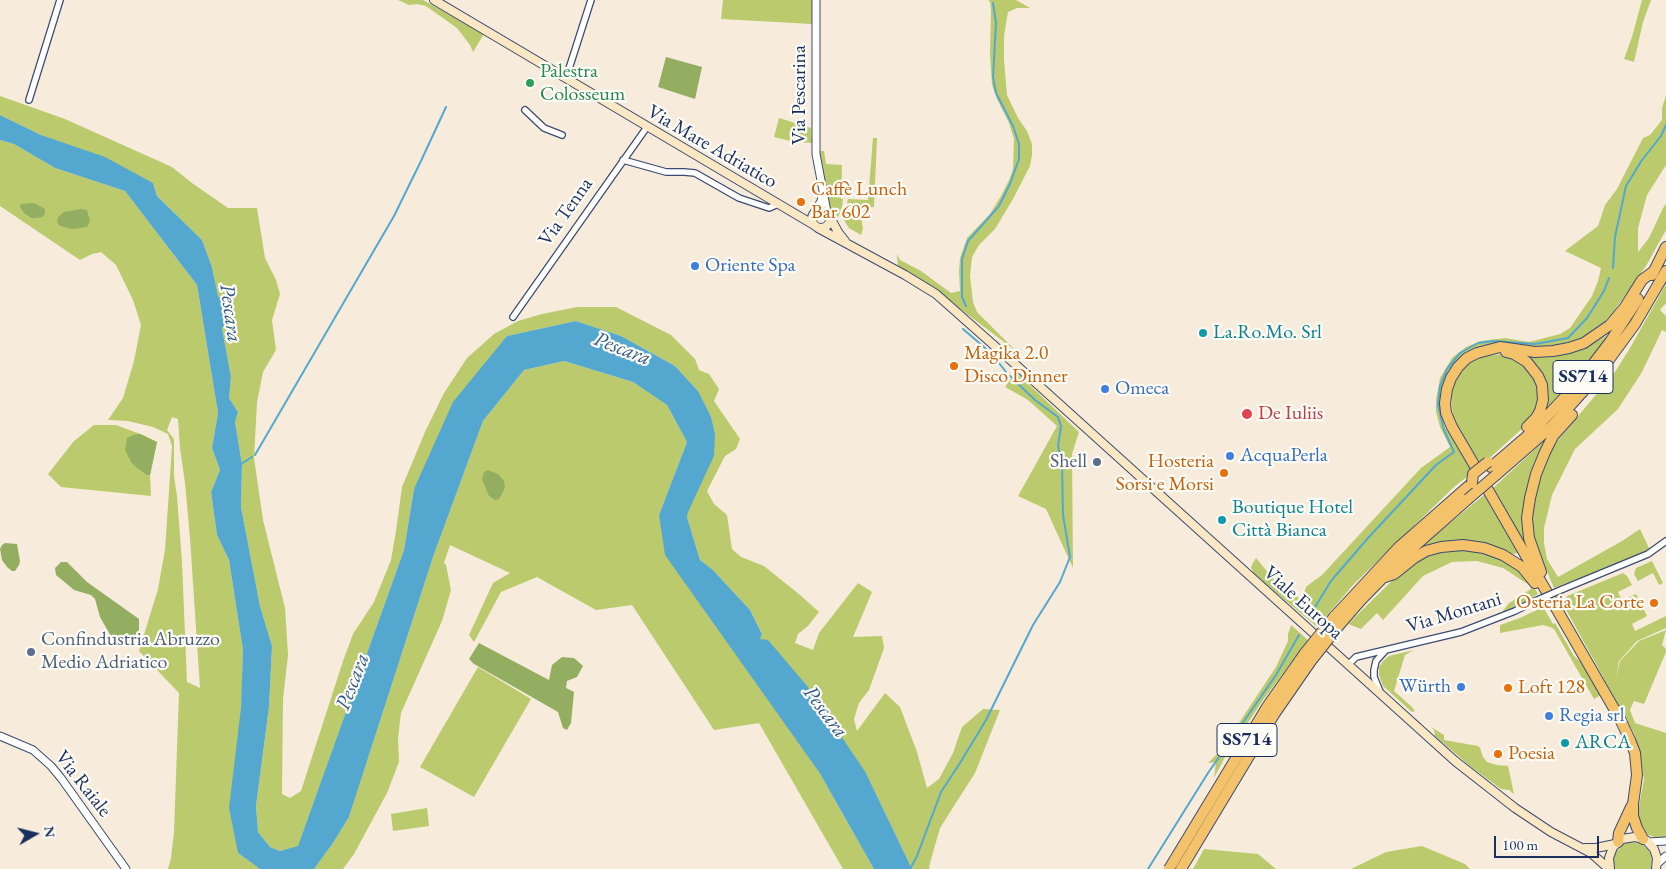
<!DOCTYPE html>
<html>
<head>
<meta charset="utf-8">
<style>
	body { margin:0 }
	#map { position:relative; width:1666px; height:869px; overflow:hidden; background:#f7ecdb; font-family:"EB Garamond",serif }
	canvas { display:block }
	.north { position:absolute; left:10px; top:809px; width:50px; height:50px; -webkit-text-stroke:4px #fdfcf7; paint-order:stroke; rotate:82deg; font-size:14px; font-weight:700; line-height:20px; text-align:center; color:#1b2f5e }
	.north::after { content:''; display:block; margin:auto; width:18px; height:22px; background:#1b2f5e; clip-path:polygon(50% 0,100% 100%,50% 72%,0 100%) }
	.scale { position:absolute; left:1494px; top:836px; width:105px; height:22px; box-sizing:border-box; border:2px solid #1b2f5e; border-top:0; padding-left:6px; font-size:15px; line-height:18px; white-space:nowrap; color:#1b2f5e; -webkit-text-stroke:4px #fdfcf7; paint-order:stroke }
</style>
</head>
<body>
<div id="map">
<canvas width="1666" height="869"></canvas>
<div class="north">N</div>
<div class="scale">100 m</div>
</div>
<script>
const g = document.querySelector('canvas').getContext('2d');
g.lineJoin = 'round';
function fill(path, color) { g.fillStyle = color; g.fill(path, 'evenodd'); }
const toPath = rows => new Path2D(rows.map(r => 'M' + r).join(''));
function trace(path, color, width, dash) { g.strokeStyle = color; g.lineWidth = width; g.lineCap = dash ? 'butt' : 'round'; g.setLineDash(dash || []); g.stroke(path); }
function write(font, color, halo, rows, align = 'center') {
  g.font = font + ' "EB Garamond",serif'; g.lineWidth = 4.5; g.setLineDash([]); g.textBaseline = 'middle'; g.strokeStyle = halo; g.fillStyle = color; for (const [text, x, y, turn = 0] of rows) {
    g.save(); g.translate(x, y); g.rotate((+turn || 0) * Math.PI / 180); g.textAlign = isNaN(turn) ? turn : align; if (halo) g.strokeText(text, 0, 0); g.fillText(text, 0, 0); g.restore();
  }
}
fill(toPath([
	[398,0,423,0,484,34,473,52,470,45,457,28,426,6,417,4,409,5],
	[723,0,812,0,812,24,721,19],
	[988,0,1016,0,1030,8,1017,8,1008,12,1004,36,1004,60,1007,95,1018,118,1027,131,1032,144,1032,155,1030,166,1013,199,995,229,979,245,972,257,970,276,973,302,977,312,1016,351,939,293,898,267,897,254,900,260,921,271,951,293,960,291,959,272,960,258,967,238,990,214,1001,196,1009,180,1013,169,1014,139,1009,123,997,99,992,85,990,55,991,10,990,2],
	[1642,0,1651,0,1643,22,1634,62,1624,59,1632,37],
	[1666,95,1666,165,1647,195,1638,228,1638,252,1649,238,1663,208,1666,204,1666,230,1646,266,1611,315,1598,328,1581,339,1565,346,1531,348,1509,345,1460,359,1442,417,1445,427,1473,472,1454,487,1354,584,1317,627,1254,574,1251,567,1253,563,1256,558,1275,581,1300,599,1307,586,1322,575,1421,468,1450,447,1440,427,1436,412,1436,400,1440,378,1452,358,1466,347,1481,341,1505,338,1529,342,1560,334,1570,328,1592,296,1598,281,1601,268,1565,251,1598,226,1605,205,1617,189,1643,138,1650,135,1662,120,1662,108],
	[0,96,65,119,172,167,192,183,228,208,257,208,265,258,276,280,280,294,272,320,276,350,263,372,257,402,254,458,263,520,285,608,288,655,283,699,282,794,290,798,301,791,343,661,353,634,374,602,391,560,396,531,402,487,425,432,444,393,467,358,494,334,518,321,542,314,577,307,616,307,671,335,695,359,699,370,709,374,719,389,714,401,740,439,736,449,725,456,707,491,714,504,727,515,732,549,741,557,764,566,800,595,819,612,808,626,798,634,795,643,813,650,819,633,858,583,872,592,853,637,882,636,884,648,869,690,859,703,854,719,857,731,885,693,900,707,917,752,927,788,939,779,953,753,962,727,983,709,1000,710,975,773,940,828,930,863,929,869,912,869,866,773,760,639,762,634,750,610,713,570,700,560,687,517,698,391,675,366,621,336,576,321,507,336,414,489,404,550,298,847,280,851,270,847,258,832,256,806,269,707,272,646,260,606,241,507,242,464,235,422,238,412,229,398,231,377,222,328,233,316,231,307,218,296,212,267,202,240,157,196,153,183,41,135,0,115],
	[779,118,811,128,812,143,790,141,774,137],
	[873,138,877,138,874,207,864,208,847,203,848,199,868,200],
	[0,140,14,144,55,168,125,191,197,285,218,413,212,448,220,470,211,492,217,535,229,560,243,650,238,853,260,869,168,869,171,858,174,832,179,693,139,651,158,589,165,550,172,446,168,434,153,427,128,421,108,420,123,398,134,361,141,325,133,300,116,265,101,252,92,254,80,260,0,206],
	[172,417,178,419,180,448,185,483,190,538,200,688,187,682,182,562,177,496,174,476,174,439,167,430],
	[819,151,824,151,826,164,842,165,841,199,843,199,842,207,836,222,829,204,820,160],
	[847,209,859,213,861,217,863,229,861,235,849,228,845,222,843,216,844,212],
	[1666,284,1666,303,1660,310,1666,316,1666,332,1662,330,1642,372,1618,409,1575,449,1552,495,1544,528,1544,543,1547,559,1558,577,1622,541,1640,529,1649,548,1658,543,1649,550,1634,557,1554,588,1534,541,1531,520,1536,493,1541,474,1553,446,1615,372,1630,348],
	[1608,335,1609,335,1576,378,1544,411,1544,378,1531,358,1531,356,1550,356,1572,353,1586,347],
	[1504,354,1521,361,1536,377,1540,404,1525,426,1483,464,1481,464,1471,449,1453,417,1451,397,1453,387,1461,371,1471,362,1483,356],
	[564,361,633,382,667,405,687,442,659,515,819,772,874,869,843,869,759,723,714,730,632,605,596,610,537,577,501,592,474,642,469,635,493,583,510,573,450,545,444,563,446,565,451,590,442,621,401,713,398,738,399,762,387,793,354,854,343,869,314,869,333,843,349,817,433,557,483,421,524,370],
	[1016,372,1079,432,1072,454,1073,568,1046,509,1018,496,1057,426,1028,400,1005,387],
	[94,425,116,425,143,435,157,442,150,475,151,496,61,487,48,474,74,441],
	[1545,440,1526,543,1525,544,1493,488],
	[1484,495,1518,553,1514,554,1509,553,1492,546,1417,550],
	[1451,550,1473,550,1491,554,1510,563,1521,571,1530,581,1538,594,1513,609,1502,612,1509,603,1531,589,1529,585,1503,568,1477,561,1452,562,1423,576,1383,620,1377,613,1361,629,1348,624,1404,569,1422,558,1438,552],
	[1652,561,1663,583,1659,585,1653,573,1638,581,1634,574,1636,568],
	[1623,573,1627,576,1632,585,1618,592,1622,601,1636,594,1647,616,1632,624,1635,631,1666,616,1666,628,1637,641,1619,661,1616,678,1620,661,1639,641,1666,630,1662,645,1666,649,1666,652,1644,704,1634,701,1630,710,1635,723,1666,733,1666,838,1656,838,1647,834,1644,831,1637,817,1644,779,1639,747,1634,733,1564,606,1567,596],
	[1543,607,1553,624,1555,623,1574,656,1583,664,1601,695,1594,699,1554,629,1550,627,1543,625,1500,633,1500,625,1520,618],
	[1291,625,1308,640,1263,700,1224,759,1214,778,1216,762,1208,763,1221,750,1276,667,1288,641,1288,634],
	[1414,650,1405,655,1394,691,1411,706,1415,711,1412,712,1383,686,1379,675,1379,667,1383,661,1389,656],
	[478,667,531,699,474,797,420,767],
	[1431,727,1444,735,1444,740,1478,746,1480,748,1483,757,1487,762,1497,765,1508,766,1514,794,1509,790,1501,789,1470,766,1435,736,1434,730],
	[427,808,429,826,393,831,391,814],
	[1634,842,1642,844,1648,849,1652,857,1651,869,1615,869,1613,860,1616,852,1625,843],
	[1422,846,1465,864,1470,869,1351,869,1386,852],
	[1204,849,1258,854,1276,869,1193,869]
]), '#baca6d');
fill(toPath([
	[666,57,702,67,695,99,658,87],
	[34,203,45,209,45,214,42,217,36,218,31,218,24,213,20,207,21,204],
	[81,209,87,210,90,221,87,227,72,229,60,226,57,222,58,217,64,212],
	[140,434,157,442,150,475,147,475,136,467,131,462,125,450,127,438,133,435],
	[488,470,498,474,504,481,505,487,503,492,499,499,495,500,489,496,482,479,484,472],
	[5,543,17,544,20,561,19,565,15,571,12,571,7,567,2,560,0,549,2,545],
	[61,562,67,562,87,582,139,619,139,630,135,636,129,641,120,642,112,638,100,617,95,599,91,595,74,590,56,575,55,568],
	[479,643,549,680,552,665,562,657,574,658,583,666,577,677,567,681,566,688,574,692,571,723,567,730,563,728,558,712,474,664,469,659]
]), '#93ae60');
fill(toPath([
	[0,115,41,135,105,157,153,183,157,196,202,240,212,267,218,296,231,307,233,316,222,328,231,377,229,398,238,412,235,422,242,464,241,507,260,606,272,646,269,707,256,806,258,832,270,847,280,851,298,846,404,550,414,489,453,402,507,336,576,321,621,336,675,366,698,391,711,417,715,434,714,456,688,512,687,517,700,560,713,570,750,610,762,634,760,639,768,640,808,687,866,773,912,869,874,869,819,772,665,555,659,515,687,442,667,405,633,382,564,361,524,370,483,421,433,557,349,817,333,843,314,869,260,869,238,853,229,808,241,708,243,650,229,560,217,535,211,492,220,470,212,448,218,413,197,285,125,191,55,168,14,144,0,140]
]), '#54a8d0');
trace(toPath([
	[1613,268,1615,237,1626,186,1642,160,1661,136,1666,125],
	[966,306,962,297,962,259,968,241,999,206,1010,184,1019,159,1019,144,1013,126,996,93,993,77,996,23,993,3],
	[963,329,992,354,1006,372],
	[255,455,394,216,421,161,446,107],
	[241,464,252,457],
	[1309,617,1331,581,1368,538,1436,465,1454,452,1444,430,1438,405,1440,386,1447,369,1460,353,1478,343,1493,341,1535,344,1568,338,1587,318,1604,291,1609,278],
	[910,869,917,856,941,792,960,763,986,720,1033,625,1060,582,1070,557,1063,515,1062,463,1058,446,1061,426,1058,417,1035,400,1010,376],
	[1148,869,1208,773,1276,675,1299,635]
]), '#54a8d0', 2);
const minor = toPath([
	[566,78,591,0],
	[29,100,60,0],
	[525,110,544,128,562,135],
	[623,160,666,172,684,172,695,173,739,198,769,208,778,204],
	[513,317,647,127],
	[1563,589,1648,554,1666,541],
	[1348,665,1356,657,1461,632,1515,611,1533,602],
	[1381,694,1374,677,1374,670,1376,661,1385,651]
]);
const tertiary = toPath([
	[816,0,816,154,827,212],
	[815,211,821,201,822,196],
	[0,736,33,750,51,766,61,778,126,869],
	[1648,842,1666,841],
	[1658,863,1666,856]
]);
const secondary = toPath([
	[434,0,814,225],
	'812 219a9 9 0 1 1 18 0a9 9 0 1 1-18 0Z',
	[830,217,838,232,845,241],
	[818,228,905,275,936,294,1015,364,1455,761,1515,808,1551,832,1591,853,1609,869],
	[1585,848,1596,848,1615,844],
	[1610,869,1609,858,1613,847,1622,839,1635,837,1646,840,1654,849,1657,858,1656,869]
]);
const trunk = toPath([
	[1652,275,1666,247],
	[1506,352,1514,354,1527,362,1538,376,1542,385,1543,400,1540,411,1536,418,1527,427],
	[1491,467,1533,431,1580,381,1610,342,1638,299],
	[1476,468,1452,427,1446,413,1445,403,1447,389,1451,378,1458,367,1467,358,1477,353,1500,347,1535,352,1553,351,1569,348,1584,343,1610,325,1625,307,1642,280,1654,271],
	[1496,475,1551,427,1597,376,1635,324,1666,271],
	[1488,490,1620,719,1630,740,1635,753,1637,775,1633,804,1633,816,1637,828,1643,839],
	[1541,572,1529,538,1527,518,1530,498,1536,474,1545,452,1553,436,1572,415],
	[1382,578,1394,574,1414,558,1426,551,1441,547,1463,545,1484,548,1503,555,1522,567,1535,583],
	[1334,617,1399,547,1472,483],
	[1341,623,1361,600,1408,552,1468,499],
	[1618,842,1619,833,1631,807]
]);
trace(minor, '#3c4b71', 8);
trace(tertiary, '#3c4b71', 9);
trace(secondary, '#3c4b71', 10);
trace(trunk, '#3c4b71', 12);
trace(minor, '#fff', 5.5);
trace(tertiary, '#fff', 7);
trace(secondary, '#fae7c3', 8);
trace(trunk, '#f3c26a', 10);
const minorBridge = toPath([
	[1533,602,1563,589]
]);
const trunkBridge = toPath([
	[1472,483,1473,474,1488,462],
	[1468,499,1496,475],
	[1169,869,1267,707,1305,653,1334,617],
	[1181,869,1275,713,1311,661,1341,623]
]);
trace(minorBridge, '#3c4b71', 8, []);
trace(trunkBridge, '#3c4b71', 12, []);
trace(minorBridge, '#fff', 5.5);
trace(trunkBridge, '#f3c26a', 10);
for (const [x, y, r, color] of [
	[530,83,5,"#2e9e5b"],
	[801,202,5,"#e8710a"],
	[695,266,5,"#3f7fe0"],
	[1203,333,5,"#0f9aa8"],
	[954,366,5,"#e8710a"],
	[1105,389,5,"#3f7fe0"],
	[1247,414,6,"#e0444e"],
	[1230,456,5,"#3f7fe0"],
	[1097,462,5,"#5c6f8a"],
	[1224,473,5,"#e8710a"],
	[1222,520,5,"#0f9aa8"],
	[1654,603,5,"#e8710a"],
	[31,652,5,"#5c6f8a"],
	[1461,687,5,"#3f7fe0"],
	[1508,688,5,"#e8710a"],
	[1549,716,5,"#3f7fe0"],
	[1565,743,5,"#0f9aa8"],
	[1498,754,5,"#e8710a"]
]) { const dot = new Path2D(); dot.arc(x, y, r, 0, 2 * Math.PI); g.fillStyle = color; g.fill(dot); trace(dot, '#fdfcf7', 2); }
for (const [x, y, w] of [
	[1583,377,60],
	[1247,740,60]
]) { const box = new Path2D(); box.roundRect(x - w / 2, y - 16.5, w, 33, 4); g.fillStyle = '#fdfcf7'; g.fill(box); trace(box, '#1b2f5e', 1); }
write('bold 19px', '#1b2f5e', null, [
	["SS714",1583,377],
	["SS714",1247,740]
]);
write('20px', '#27864d', '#fdfcf7', [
	["Palestra",540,72],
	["Colosseum",540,95]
], 'left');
write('20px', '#1b2f5e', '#fdfcf7', [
	["Via Pescarina",800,95,-90],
	["Via Mare Adriatico",712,147,30],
	["Via Tenna",566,212,-55],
	["Viale Europa",1303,603,42],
	["Via Montani",1454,613,-17],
	["Via Raiale",83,784,52]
]);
write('20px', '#c56008', '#fdfcf7', [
	["Caffè Lunch",811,190],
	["Bar 602",811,213],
	["Magika 2.0",964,354],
	["Disco Dinner",964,377],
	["Hosteria",1214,462,"right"],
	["Sorsi e Morsi",1214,485,"right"],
	["Osteria La Corte",1644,603,"right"],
	["Loft 128",1518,688],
	["Poesia",1508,754]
], 'left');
write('20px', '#366cbe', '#fdfcf7', [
	["Oriente Spa",705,266],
	["Omeca",1115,389],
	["AcquaPerla",1240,456],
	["Würth",1451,687,"right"],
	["Regia srl",1559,716]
], 'left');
write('20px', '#0d838f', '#fdfcf7', [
	["La.Ro.Mo. Srl",1213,333],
	["Boutique Hotel",1232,508],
	["Città Bianca",1232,531],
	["ARCA",1575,743]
], 'left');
write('20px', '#be3a42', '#fdfcf7', [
	["De Iuliis",1258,414]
], 'left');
write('20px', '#4e5e75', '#fdfcf7', [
	["Shell",1087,462],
	["Confindustria Abruzzo",41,640,"left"],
	["Medio Adriatico",41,663,"left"]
], 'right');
write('italic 21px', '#2f5986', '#fdfcf7', [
	["Pescara",230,313,82],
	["Pescara",622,349,21],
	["Pescara",353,682,-69],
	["Pescara",825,712,53]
]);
</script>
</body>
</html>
